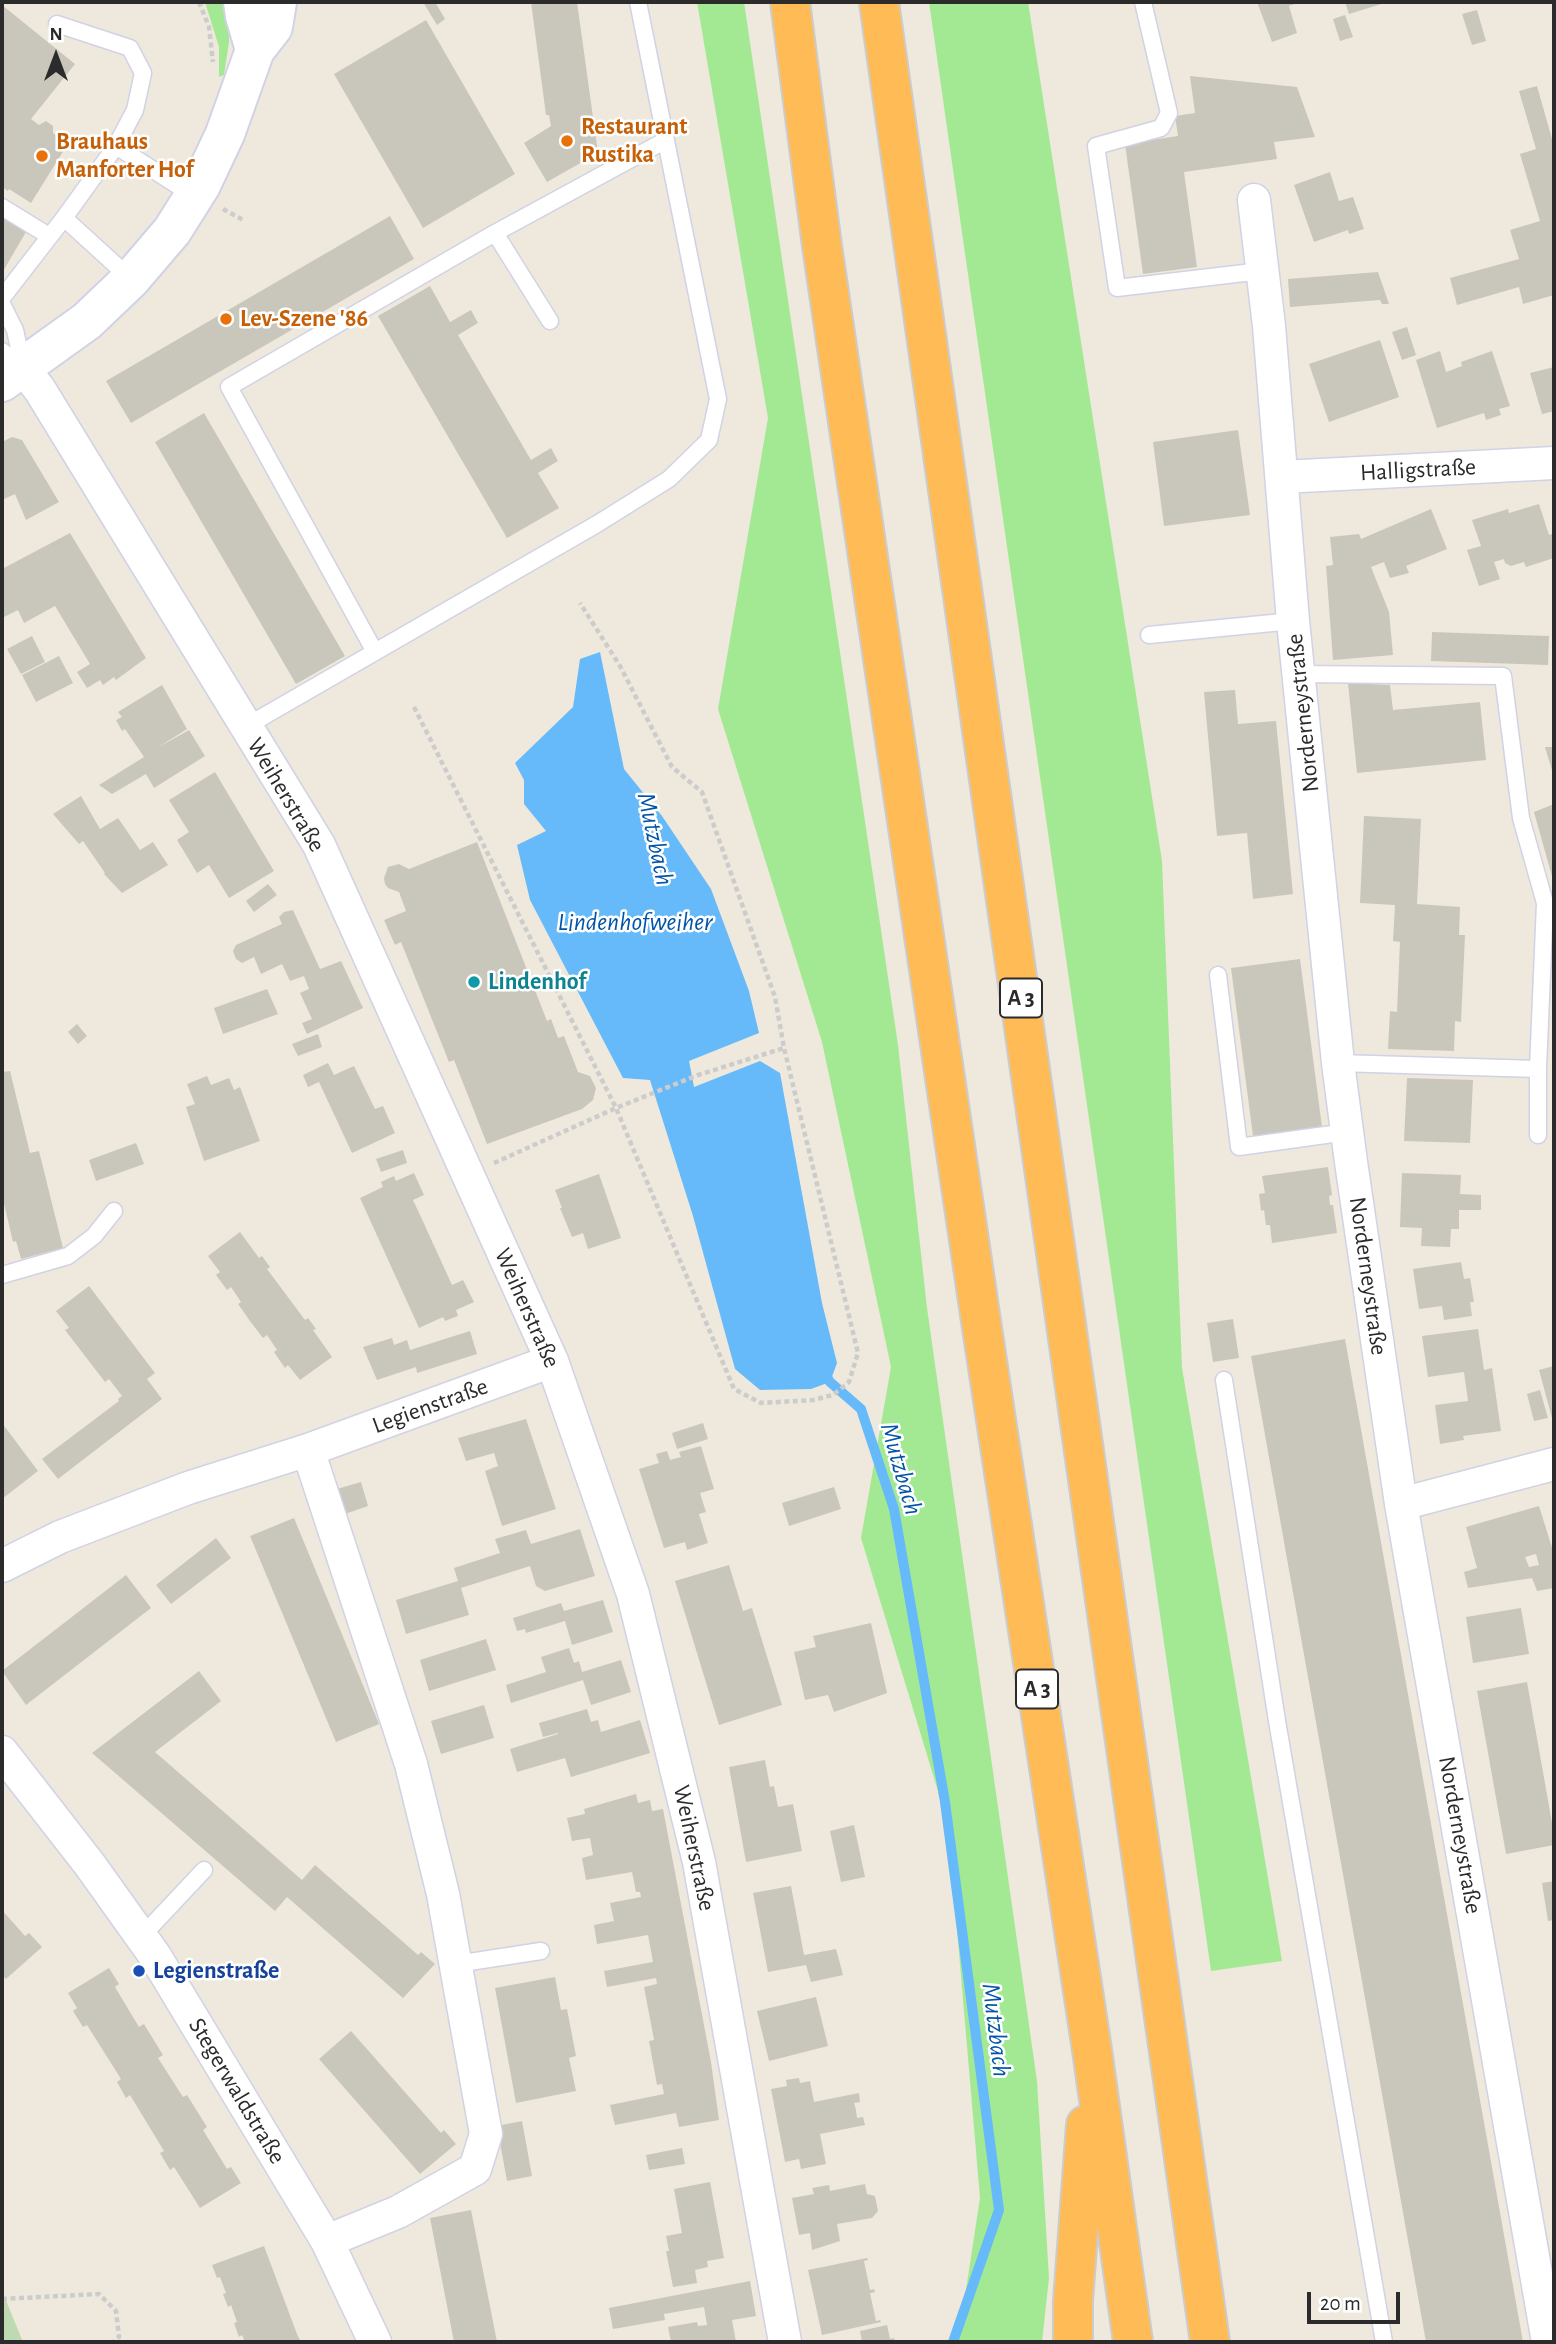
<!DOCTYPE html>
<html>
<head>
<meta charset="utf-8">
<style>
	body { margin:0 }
	#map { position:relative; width:1556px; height:2344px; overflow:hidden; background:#eee9dc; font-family:"Alegreya Sans",sans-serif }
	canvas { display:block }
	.frame { position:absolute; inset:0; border:4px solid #2b2b2b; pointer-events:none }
	.north { position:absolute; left:21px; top:21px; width:70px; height:70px; -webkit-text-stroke:5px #fff; paint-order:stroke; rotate:0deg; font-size:19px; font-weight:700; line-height:28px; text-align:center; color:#2b2b2b }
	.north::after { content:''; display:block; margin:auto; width:24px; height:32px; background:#2b2b2b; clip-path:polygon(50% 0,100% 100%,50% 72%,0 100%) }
	.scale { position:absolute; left:1307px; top:2292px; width:93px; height:32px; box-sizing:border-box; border:4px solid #2b2b2b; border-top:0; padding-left:9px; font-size:21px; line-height:24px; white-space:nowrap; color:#2b2b2b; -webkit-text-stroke:5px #fff; paint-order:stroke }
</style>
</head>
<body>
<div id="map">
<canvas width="1556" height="2344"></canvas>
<div class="frame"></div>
<div class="north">N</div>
<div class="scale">20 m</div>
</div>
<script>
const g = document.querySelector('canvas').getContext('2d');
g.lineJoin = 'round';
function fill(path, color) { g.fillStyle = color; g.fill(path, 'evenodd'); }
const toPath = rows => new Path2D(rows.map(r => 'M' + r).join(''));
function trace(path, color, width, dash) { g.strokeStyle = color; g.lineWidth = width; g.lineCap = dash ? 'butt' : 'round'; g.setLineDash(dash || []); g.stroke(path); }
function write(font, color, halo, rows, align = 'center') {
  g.font = font + ' "Alegreya Sans",sans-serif'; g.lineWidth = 5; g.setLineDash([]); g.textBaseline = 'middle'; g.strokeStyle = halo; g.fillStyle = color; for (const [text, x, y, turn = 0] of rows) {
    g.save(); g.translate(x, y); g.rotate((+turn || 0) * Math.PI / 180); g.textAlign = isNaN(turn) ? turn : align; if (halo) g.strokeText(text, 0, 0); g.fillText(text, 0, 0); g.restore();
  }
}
fill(toPath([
	[205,2,230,2,229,42,224,75,219,77,219,47],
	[697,2,744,2,898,1045,927,1308,1037,2081,1049,2278,1042,2342,958,2342,980,2198,948,1824,861,1538,891,1367,822,1042,718,709,768,418],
	[929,2,1028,2,1162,861,1182,1368,1282,1961,1211,1971]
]), '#a3e994');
fill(toPath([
	[2,2291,23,2342,2,2342]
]), '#bedab2');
fill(toPath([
	[600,652,624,769,662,816,711,889,749,991,759,1033,689,1061,694,1087,760,1061,780,1073,822,1303,837,1363,830,1382,811,1389,760,1390,735,1369,693,1216,650,1080,623,1078,530,900,517,845,546,831,524,804,524,780,515,763,573,707,580,659]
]), '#66baf9');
trace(toPath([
	[824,1372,830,1382,861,1409,894,1509,945,1802,999,2210,953,2342]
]), '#66baf9', 10);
fill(toPath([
	[423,2,435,2,445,19,437,25],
	[531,2,577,2,598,153,547,182,524,143,551,126,549,115,546,115],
	[1257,2,1301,2,1289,6,1297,33,1272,42],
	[1345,2,1388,2,1349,14],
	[2,5,75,64,31,119,39,125,46,121,53,126,53,133,69,142,31,203,9,189,8,191,2,187],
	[1477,10,1486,41,1472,45,1462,14],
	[1345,15,1353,37,1340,41,1333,19],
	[426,20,515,174,423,228,334,74],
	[1190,76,1297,87,1315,137,1274,142,1277,159,1184,172,1197,267,1143,274,1125,144,1178,136,1175,116,1195,113],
	[1537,86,1554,146,1554,295,1523,304,1519,287,1457,305,1450,278,1519,259,1510,230,1540,221,1520,154,1536,149,1519,91],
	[1330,172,1339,201,1353,197,1364,229,1349,234,1348,230,1314,242,1294,185],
	[390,216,414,259,131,423,106,381],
	[2,217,26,232,2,273],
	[1378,272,1389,304,1382,304,1380,300,1290,307,1288,279],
	[430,286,450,322,471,310,478,323,458,335,531,460,551,448,558,461,538,473,559,508,507,538,378,316],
	[1407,327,1416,355,1402,360,1392,332],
	[1380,340,1399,397,1329,422,1309,364],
	[1440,351,1446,372,1462,366,1461,362,1492,351,1510,406,1499,409,1501,415,1486,420,1484,413,1437,428,1416,360],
	[1554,367,1554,411,1542,414,1530,373],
	[204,413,345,656,296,684,155,442],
	[1238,430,1250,515,1164,526,1153,442],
	[12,437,22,440,59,502,26,520,15,494,2,500,2,442],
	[1539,504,1549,535,1554,533,1554,558,1526,567,1524,562,1511,566,1505,563,1504,559,1494,562,1500,579,1479,586,1467,550,1481,546,1472,520,1508,509,1509,513],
	[1431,509,1447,549,1406,566,1409,573,1390,578,1384,562,1371,567,1389,612,1393,655,1333,660,1326,566,1333,565,1330,537,1359,534,1361,539],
	[70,533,146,658,116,680,114,677,103,685,100,680,87,688,77,672,90,664,55,606,24,623,18,610,2,618,2,569],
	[1432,632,1549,636,1548,665,1431,661],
	[32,636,45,662,21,674,7,649],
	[59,656,73,683,36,702,22,675],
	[1348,683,1390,685,1393,710,1480,702,1486,760,1357,773],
	[162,685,187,729,157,748,189,730,205,756,154,788,146,774,112,794,99,785,144,757,125,729,122,731,116,720,122,717,118,712],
	[1235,690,1238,724,1276,721,1293,894,1253,899,1247,833,1217,836,1204,692],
	[1545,747,1554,747,1554,777],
	[215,772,274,871,229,898,209,865,197,873,177,840,189,832,169,800],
	[81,796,100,829,118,818,140,850,153,842,168,865,122,893,104,874,105,873,83,841,79,844,53,814],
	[1554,804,1554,880,1553,880,1534,812],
	[1364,816,1421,819,1417,904,1460,907,1459,935,1465,935,1461,1022,1455,1021,1454,1051,1388,1049,1390,1011,1397,1012,1400,942,1393,941,1395,905,1360,903],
	[477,842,547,1021,551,1019,558,1038,564,1036,578,1072,590,1076,596,1088,593,1100,582,1109,487,1144,454,1060,449,1062,401,942,395,945,384,920,406,911,399,892,388,888,385,884,384,878,388,867,399,864,409,869],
	[268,884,277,895,254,912,246,901],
	[293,910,320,969,341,961,363,1008,307,1034,302,1023,312,1019,300,993,309,989,304,976,290,981,282,964,261,974,254,957,242,963,236,959,233,951,236,945,282,924,279,917,284,912],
	[1300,959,1322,1127,1253,1136,1231,968],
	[267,989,278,1014,223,1034,214,1008],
	[77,1024,87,1036,78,1044,68,1032],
	[318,1034,322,1047,298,1056,292,1044],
	[328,1063,334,1075,354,1066,375,1109,383,1106,395,1133,352,1153,319,1082,308,1087,303,1075],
	[10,1071,30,1153,39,1151,63,1248,21,1259,16,1241,13,1242,2,1195,2,1072],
	[207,1076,211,1085,229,1078,234,1090,240,1087,260,1141,204,1161,186,1107,195,1104,187,1084],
	[1407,1078,1473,1080,1470,1143,1404,1141],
	[136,1143,144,1164,96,1181,89,1160],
	[403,1150,407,1163,381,1172,376,1159],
	[1328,1167,1332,1195,1329,1196,1330,1205,1333,1205,1337,1233,1272,1243,1270,1225,1266,1225,1264,1210,1261,1211,1259,1194,1265,1193,1262,1176],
	[414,1173,424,1195,413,1200,420,1215,452,1285,463,1280,474,1302,456,1310,458,1316,445,1321,443,1317,419,1328,360,1198,383,1187,381,1182,394,1176,396,1181],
	[1402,1173,1461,1175,1460,1194,1481,1195,1481,1210,1459,1210,1459,1229,1451,1229,1450,1247,1421,1246,1422,1228,1400,1227],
	[599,1174,621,1238,588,1249,583,1233,572,1237,560,1208,562,1208,555,1190],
	[240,1232,259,1258,262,1256,270,1267,267,1269,305,1320,308,1318,316,1329,313,1330,332,1357,300,1380,288,1365,285,1368,274,1352,277,1350,267,1335,263,1338,250,1321,238,1304,241,1302,231,1287,227,1290,216,1275,220,1272,208,1256],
	[1461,1262,1464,1279,1470,1278,1474,1302,1470,1302,1472,1316,1444,1320,1442,1306,1419,1309,1413,1269],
	[89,1286,155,1373,147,1379,162,1399,58,1479,42,1459,119,1401,118,1399,122,1396,109,1379,105,1382,65,1330,69,1328,56,1311],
	[1233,1319,1239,1358,1213,1362,1207,1323],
	[1478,1329,1484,1370,1492,1368,1501,1431,1463,1436,1464,1440,1440,1444,1435,1405,1468,1401,1464,1372,1428,1377,1422,1336],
	[470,1331,477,1354,417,1373,416,1367,377,1380,363,1347,392,1338,394,1345,407,1340,410,1350],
	[1345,1339,1398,1638,1523,2342,1426,2342,1251,1356],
	[1554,1366,1554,1417,1552,1418,1539,1370],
	[1540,1390,1548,1418,1534,1421,1527,1394],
	[526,1419,556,1509,502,1526,485,1471,498,1466,494,1453,466,1461,458,1438],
	[2,1423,38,1471,2,1499],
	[703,1423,708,1439,677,1449,672,1433],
	[701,1446,714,1489,700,1493,706,1512,699,1514,708,1543,687,1550,685,1542,664,1548,639,1469,659,1463,656,1454,667,1451,670,1460,681,1457,679,1452],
	[361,1482,368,1506,345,1514,337,1489],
	[834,1487,841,1509,789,1526,782,1503],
	[1539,1506,1554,1554,1554,1588,1537,1591,1532,1578,1468,1588,1464,1572,1477,1568,1466,1527],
	[1536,1554,1539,1565,1529,1567,1525,1557],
	[294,1518,379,1724,336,1742,250,1536],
	[580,1529,595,1576,545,1591,536,1586,530,1566,461,1588,469,1615,406,1634,396,1600,458,1581,454,1568,500,1553,495,1539,526,1530,531,1544],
	[216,1538,231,1558,171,1604,156,1585],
	[729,1565,743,1611,752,1608,782,1705,719,1725,675,1581],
	[126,1575,151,1608,26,1705,2,1671],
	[603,1600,613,1632,572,1645,565,1621,526,1633,525,1629,517,1631,513,1618,561,1603,564,1611],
	[1521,1608,1529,1654,1473,1663,1466,1617],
	[871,1623,887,1693,834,1712,828,1695,805,1700,794,1652,816,1647,813,1636],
	[486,1639,496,1670,429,1691,420,1660],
	[569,1648,574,1663,579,1661,582,1672,621,1660,631,1692,591,1705,583,1680,511,1703,506,1685,546,1672,541,1657],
	[199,1671,221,1701,155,1752,302,1880,315,1865,418,1955,421,1952,435,1964,403,1998,287,1897,275,1911,92,1753],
	[1527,1682,1554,1834,1554,1845,1506,1854,1477,1691],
	[484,1705,494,1738,441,1754,431,1721],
	[587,1709,591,1722,598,1720,601,1732,640,1720,650,1753,571,1777,565,1758,517,1772,510,1749,558,1734,558,1733,543,1737,539,1723],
	[765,1760,770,1787,774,1786,778,1807,793,1804,802,1851,746,1862,729,1767],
	[636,1794,638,1803,650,1800,652,1811,663,1809,711,2062,719,2120,679,2127,676,2113,615,2125,610,2105,664,2094,662,2084,657,2085,649,2041,654,2040,644,1987,657,1984,656,1978,607,1987,604,1971,653,1962,648,1935,597,1944,594,1925,614,1921,610,1903,641,1897,640,1892,636,1892,632,1872,586,1880,582,1858,593,1855,590,1838,572,1841,567,1818,585,1814,584,1809],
	[854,1825,865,1877,841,1882,830,1831],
	[1554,1881,1554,1920,1548,1921,1542,1883],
	[791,1886,804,1955,836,1949,843,1975,811,1982,806,1965,768,1972,753,1893],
	[2,1910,25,1936,29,1933,42,1947,6,1979,2,1975],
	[109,1968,119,1984,115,1987,139,2027,144,2024,163,2055,158,2058,183,2097,187,2095,207,2127,203,2130,227,2169,231,2167,241,2183,200,2208,174,2167,170,2170,160,2153,164,2151,130,2095,126,2098,117,2082,121,2079,87,2025,83,2027,73,2011,77,2008,68,1993],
	[555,1977,561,2010,567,2009,576,2056,569,2058,576,2091,516,2103,495,1988],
	[816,1997,828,2046,769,2061,757,2011],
	[351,2031,441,2133,444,2130,456,2144,420,2174,319,2059],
	[799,2078,800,2083,810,2081,814,2102,859,2093,860,2102,854,2103,856,2110,857,2118,863,2117,865,2125,820,2134,826,2164,801,2169,799,2159,785,2162,771,2089,787,2086,786,2080],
	[522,2121,532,2176,507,2181,497,2126],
	[682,2148,685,2164,649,2170,646,2155],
	[710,2182,724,2258,707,2261,708,2267,695,2270,697,2283,673,2287,666,2251,669,2251,666,2236,682,2233,674,2189],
	[865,2184,867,2194,875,2196,878,2211,872,2218,837,2224,840,2241,812,2250,810,2233,799,2235,792,2198,814,2194,812,2188,829,2185,830,2191],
	[471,2210,486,2286,497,2342,454,2342,430,2218],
	[264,2246,297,2334,301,2342,245,2342,242,2335,239,2337,234,2323,237,2322,231,2305,228,2307,223,2294,226,2293,220,2277,217,2278,212,2265],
	[867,2258,868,2260,864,2261,870,2290,874,2289,875,2292,870,2293,876,2321,880,2320,881,2322,822,2335,808,2270],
	[750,2281,756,2316,732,2320,736,2342,671,2342,668,2327,697,2322,698,2326,707,2325,704,2307,664,2314,665,2320,613,2329,609,2308],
	[887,2325,890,2339,894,2338,895,2342,862,2342,860,2331]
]), '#c9c7bb');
const service = toPath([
	[1143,2,1169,113,1161,128,1096,146,1117,288,1261,271],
	[57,24,130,48,143,73,135,110,116,146],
	[2,207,49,236],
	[495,233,550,321],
	[131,279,64,218,116,146,194,196],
	[2,298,64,218],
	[2,304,15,330,23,367],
	[2,351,23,368],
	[1149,635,1293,621],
	[375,652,229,387,495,233,666,140],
	[1300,674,1503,676,1521,818,1545,903,1538,1069],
	[245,727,597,524,669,479,709,440,718,399,638,2],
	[1218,975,1239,1147,1347,1132],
	[1338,1063,1538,1069,1538,1135],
	[2,1275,68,1256,94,1236,114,1211],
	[1224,1380,1277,1721,1384,2342],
	[141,1937,204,1870],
	[456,1964,541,1951]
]);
const minor = toPath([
	[1254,200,1269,326,1293,621,1338,1063,1351,1162,1401,1504,1548,2342],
	[23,368,40,390,319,845,552,1361,633,1594,699,1862,785,2342],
	[1282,477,1554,463],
	[308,1450,411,1764,443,1894,486,2134,475,2169,398,2212,327,2241],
	[1401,1504,1554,1464],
	[2,1566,60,1537,188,1488,308,1450,552,1361],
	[2,1752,90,1865,155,1956,327,2241,375,2342]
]);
const tertiary = toPath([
	[243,2,245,16,255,50],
	[2,382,87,321,131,279,172,231,201,185,225,134,255,50,273,27,277,2]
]);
const motorway = toPath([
	[790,2,822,246,982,1328,1092,2050,1133,2342],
	[879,2,1210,2342],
	[1073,2342,1073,2301,1086,2125]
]);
trace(service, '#d1d2e5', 19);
trace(minor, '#d1d2e5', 35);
trace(tertiary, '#d1d2e5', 42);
trace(motorway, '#ccc', 42);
trace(toPath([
	[199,2,209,27,213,62],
	[223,209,245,221],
	[414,707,616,1108,734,1389,761,1403,813,1400,833,1395,849,1382,858,1353,784,1048,775,997,702,792,672,767,620,666,580,603],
	[494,1163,616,1108,698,1075,784,1048],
	[2,2299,99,2294,116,2311,119,2337,113,2342]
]), '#ccc', 4.5, [5, 3.5]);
trace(service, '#fff', 16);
trace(minor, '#fff', 32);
trace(tertiary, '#fff', 38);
trace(motorway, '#ffbb56', 38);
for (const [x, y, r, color] of [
	[567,141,7,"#e8710a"],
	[42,156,7,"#e8710a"],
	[226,319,7,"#e8710a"],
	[474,982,7,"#0f9aa8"],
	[139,1971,7,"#1a4fb4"]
]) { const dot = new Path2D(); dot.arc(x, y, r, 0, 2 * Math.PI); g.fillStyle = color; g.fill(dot); trace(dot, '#fff', 2.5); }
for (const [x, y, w] of [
	[1021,998,42],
	[1037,1689,42]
]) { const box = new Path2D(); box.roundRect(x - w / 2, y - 19.5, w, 39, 5); g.fillStyle = '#fff'; g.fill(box); trace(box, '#2b2b2b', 2); }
write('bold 23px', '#2b2b2b', null, [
	["A 3",1021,998],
	["A 3",1037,1689]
]);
write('bold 24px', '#c56008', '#fff', [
	["Restaurant",581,127],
	["Rustika",581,155],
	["Brauhaus",56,142],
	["Manforter Hof",56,170],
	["Lev-Szene '86",240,319]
], 'left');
write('24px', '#2b2b2b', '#fff', [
	["Halligstraße",1418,470,-3],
	["Norderneystraße",1303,713,-96],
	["Weiherstraße",286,795,59],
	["Norderneystraße",1368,1276,82],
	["Weiherstraße",527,1308,66],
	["Legienstraße",430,1406,-20],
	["Norderneystraße",1460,1835,80],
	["Weiherstraße",694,1848,78],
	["Stegerwaldstraße",237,2091,59]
]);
write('bold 24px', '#0d838f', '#fff', [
	["Lindenhof",488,982]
], 'left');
write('bold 24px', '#164399', '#fff', [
	["Legienstraße",153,1971]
], 'left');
write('italic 26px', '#0254a8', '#fff', [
	["Mutzbach",655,839,78],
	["Lindenhofweiher",635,922],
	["Mutzbach",901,1469,74],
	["Mutzbach",996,2030,83]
]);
</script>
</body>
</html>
